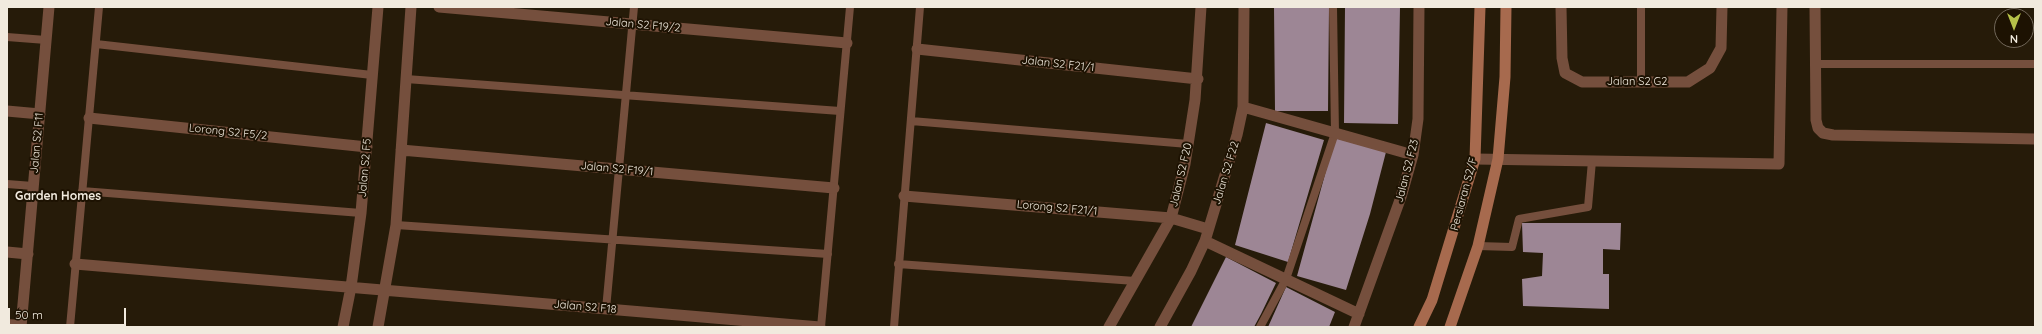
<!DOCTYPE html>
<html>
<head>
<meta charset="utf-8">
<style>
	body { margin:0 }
	#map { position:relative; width:2042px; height:334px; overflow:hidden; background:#261b09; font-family:Quicksand,sans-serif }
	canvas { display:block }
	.frame { position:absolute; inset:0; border:8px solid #f1eade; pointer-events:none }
	.north { position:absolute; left:1994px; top:8px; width:40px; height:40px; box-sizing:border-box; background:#1d1202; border:1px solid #72685a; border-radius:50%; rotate:180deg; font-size:11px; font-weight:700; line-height:16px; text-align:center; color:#f1eade }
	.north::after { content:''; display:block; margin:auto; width:14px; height:18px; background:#b6c149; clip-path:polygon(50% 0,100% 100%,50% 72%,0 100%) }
	.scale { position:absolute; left:8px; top:308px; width:118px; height:18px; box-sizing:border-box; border:2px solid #f1eade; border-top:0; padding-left:5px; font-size:12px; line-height:14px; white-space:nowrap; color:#f1eade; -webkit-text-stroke:3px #1d1202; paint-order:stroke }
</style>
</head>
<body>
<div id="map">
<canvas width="2042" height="334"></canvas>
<div class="frame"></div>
<div class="north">N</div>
<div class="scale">50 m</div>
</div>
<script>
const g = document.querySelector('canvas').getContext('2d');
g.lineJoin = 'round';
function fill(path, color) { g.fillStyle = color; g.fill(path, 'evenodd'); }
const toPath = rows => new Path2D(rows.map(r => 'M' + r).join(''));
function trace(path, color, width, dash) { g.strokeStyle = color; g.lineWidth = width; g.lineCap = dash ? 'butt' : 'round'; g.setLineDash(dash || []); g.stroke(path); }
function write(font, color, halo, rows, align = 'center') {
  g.font = font + ' Quicksand,sans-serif'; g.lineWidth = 4; g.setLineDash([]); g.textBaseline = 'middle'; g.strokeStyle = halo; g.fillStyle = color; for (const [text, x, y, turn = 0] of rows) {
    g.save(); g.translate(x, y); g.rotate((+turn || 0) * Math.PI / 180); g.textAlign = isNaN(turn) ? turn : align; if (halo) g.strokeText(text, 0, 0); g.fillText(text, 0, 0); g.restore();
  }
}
fill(toPath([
	[1274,7,1329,7,1328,111,1275,111],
	[1345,7,1400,7,1398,124,1344,123],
	[1266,123,1324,140,1288,262,1235,245],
	[1335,138,1386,152,1370,214,1346,290,1297,276],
	[1522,223,1621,223,1620,250,1603,249,1603,274,1609,274,1609,309,1523,306,1522,279,1542,276,1543,253,1523,252],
	[1226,257,1276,283,1261,314,1254,327,1191,327],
	[1286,287,1335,312,1329,327,1268,327]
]), '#9d8695');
trace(toPath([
	[7,37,46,40],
	[96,44,372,75],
	[1815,64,2035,64],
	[406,79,840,111],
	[1641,82,1641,7],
	[911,121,1188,144],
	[7,184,33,186],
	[82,191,361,213],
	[396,225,828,254],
	[1478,246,1512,247,1519,219,1588,207,1592,161],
	[898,264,1135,281],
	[606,309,634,7],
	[7,323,22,324],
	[70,327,99,7],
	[821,327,850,7],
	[894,327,920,7],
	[1260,327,1286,279,1335,133,1333,7]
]), '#754f3d', 8);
trace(toPath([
	[439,7,847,43],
	[1561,7,1562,58,1565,73,1582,82,1688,82,1710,68,1721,48,1722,7],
	[1815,7,1816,120,1818,128,1823,133,1833,135,2035,139],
	[917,49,1198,79],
	[1243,107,1413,155],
	[7,111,40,114],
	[89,118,367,147],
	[401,150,834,188],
	[1475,159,1779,164,1782,7],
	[904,196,1171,218,1208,229],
	[1205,241,1359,314],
	[7,252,28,254],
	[75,264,820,327],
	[21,327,49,7],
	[343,327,351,287,361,213,378,7],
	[378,327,396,225,411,7],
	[1109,327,1171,218,1185,164,1195,100,1201,7],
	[1160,327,1191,271,1205,241,1237,135,1243,107,1244,7],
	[1354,327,1401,197,1413,155,1418,119,1419,7]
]), '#754f3d', 11);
trace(toPath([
	[1419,327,1432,300,1475,159,1480,7],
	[1450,327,1478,246,1498,159,1505,77,1506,7]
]), '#a76a4e', 11);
write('11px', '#f1eade', '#1d1202', [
	["Jalan S2 F19/2",643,25,5],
	["Jalan S2 F21/1",1058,64,6],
	["Jalan S2 G2",1637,82],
	["Lorong S2 F5/2",228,132,6],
	["Jalan S2 F11",37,143,-85],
	["Jalan S2 F5",365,168,-85],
	["Jalan S2 F19/1",617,169,5],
	["Jalan S2 F23",1407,171,-76],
	["Jalan S2 F22",1226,173,-73],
	["Jalan S2 F20",1181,175,-77],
	["Persiaran S2/F",1464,194,-75],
	["Lorong S2 F21/1",1057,208,5],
	["Jalan S2 F18",585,307,5]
]);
write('bold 12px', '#f1eade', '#1d1202', [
	["Garden Homes",58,196]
]);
</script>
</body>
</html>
